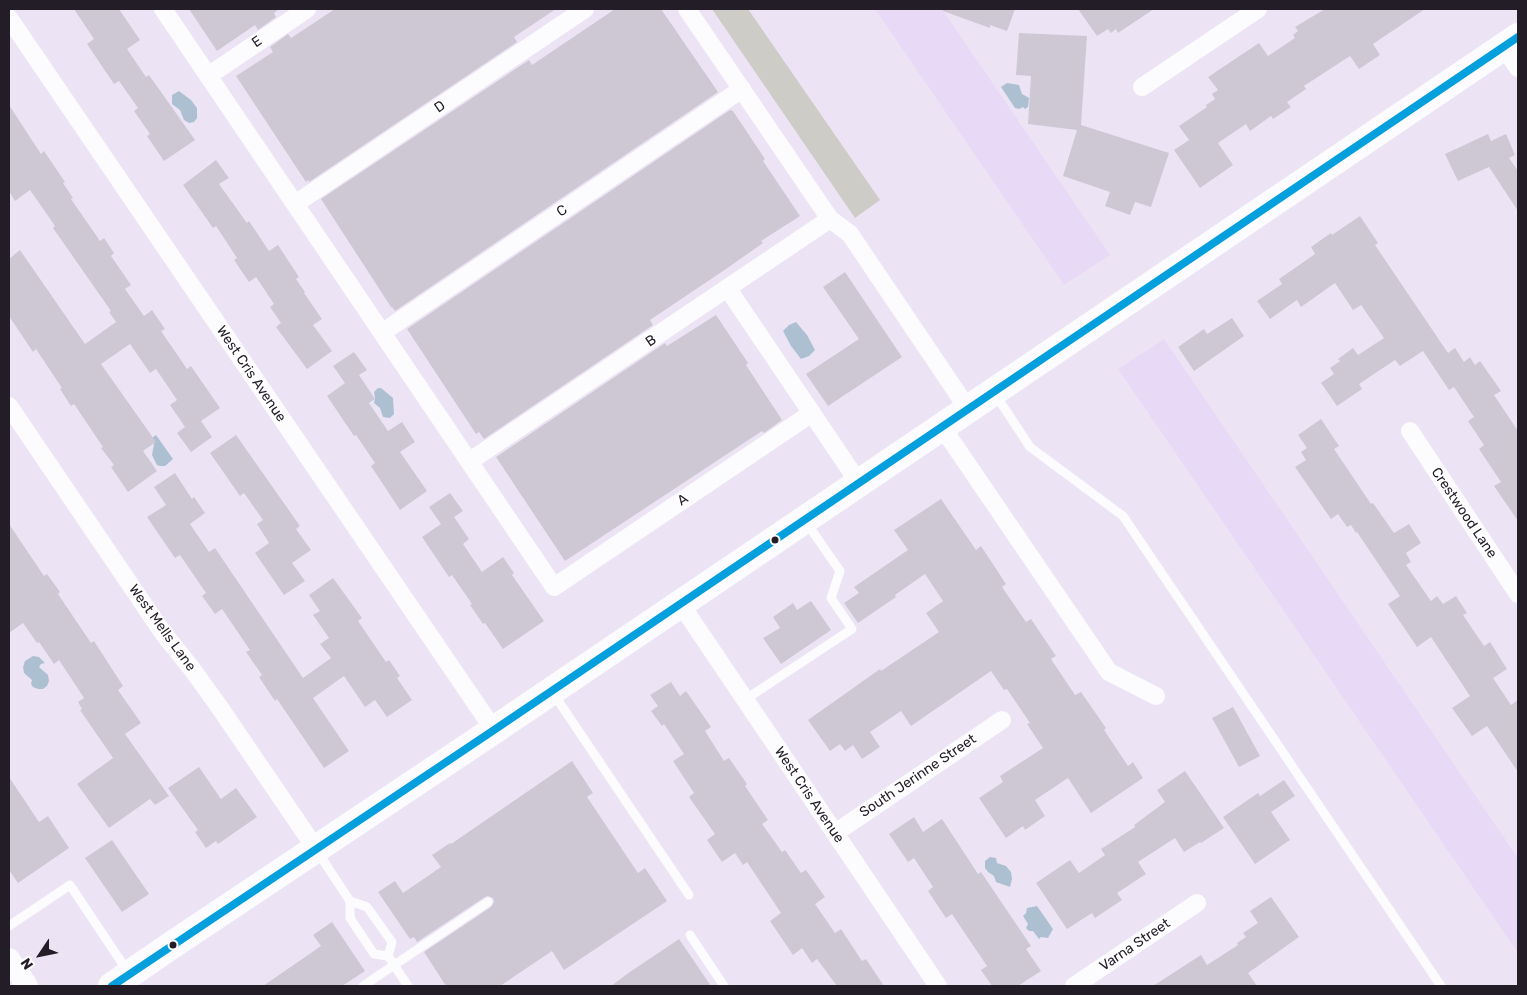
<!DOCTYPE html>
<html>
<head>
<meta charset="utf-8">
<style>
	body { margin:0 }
	#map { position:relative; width:1527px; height:995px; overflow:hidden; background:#ece4f5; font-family:Rubik,sans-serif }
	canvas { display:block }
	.frame { position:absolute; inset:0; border:10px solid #231d28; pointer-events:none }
	.north { position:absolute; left:15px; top:930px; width:50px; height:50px; -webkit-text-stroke:4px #fff; paint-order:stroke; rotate:236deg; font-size:14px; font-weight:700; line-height:20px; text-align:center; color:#231d28 }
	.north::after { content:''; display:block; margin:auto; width:18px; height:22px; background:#231d28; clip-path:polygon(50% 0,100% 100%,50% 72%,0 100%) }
</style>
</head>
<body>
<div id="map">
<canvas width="1527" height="995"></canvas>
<div class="frame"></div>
<div class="north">N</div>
</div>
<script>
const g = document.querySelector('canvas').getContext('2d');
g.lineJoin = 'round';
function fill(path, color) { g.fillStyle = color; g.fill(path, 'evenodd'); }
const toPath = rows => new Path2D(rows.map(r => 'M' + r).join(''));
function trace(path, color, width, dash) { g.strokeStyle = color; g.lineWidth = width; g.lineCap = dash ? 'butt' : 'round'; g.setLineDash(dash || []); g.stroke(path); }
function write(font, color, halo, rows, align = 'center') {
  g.font = font + ' Rubik,sans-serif'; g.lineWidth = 4; g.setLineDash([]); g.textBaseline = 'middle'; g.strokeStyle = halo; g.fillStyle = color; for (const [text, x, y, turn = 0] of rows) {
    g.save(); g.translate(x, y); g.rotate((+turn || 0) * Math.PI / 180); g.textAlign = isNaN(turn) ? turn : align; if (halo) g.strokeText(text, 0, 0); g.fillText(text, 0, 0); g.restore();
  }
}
fill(toPath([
	[875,9,942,9,1110,255,1064,285],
	[1164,339,1518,858,1518,953,1118,369]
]), '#e8daf7');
fill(toPath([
	[712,9,748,9,880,200,855,218]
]), '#ceccc6');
fill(toPath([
	[1007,83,1019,85,1022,94,1029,98,1028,107,1025,109,1023,107,1019,109,1015,108,1001,87],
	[179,91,191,100,197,108,197,118,194,122,189,123,184,120,180,110,172,104,172,95],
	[796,322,807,335,815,350,809,356,801,359,791,346,783,331,789,325],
	[378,388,381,388,393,398,394,414,390,418,383,417,380,408,374,403,375,398,374,392],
	[156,435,173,459,165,466,160,466,157,465,152,455,154,444,152,438],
	[33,656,39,657,45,663,41,664,39,667,48,675,49,681,47,686,43,689,38,689,33,687,31,684,32,680,24,673,23,667,25,661],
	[990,857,996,858,997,863,1006,866,1011,872,1012,879,1010,887,996,882,994,876,988,872,985,868,985,861],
	[1037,906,1053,929,1048,938,1041,937,1039,939,1033,931,1029,931,1026,928,1028,924,1023,916,1026,913,1027,908]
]), '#acc0d2');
fill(toPath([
	[74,9,119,9,140,40,127,49,146,77,149,75,195,140,164,161,147,136,150,134,134,111,138,108,119,81,114,84,89,47,87,44,94,39],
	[189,9,279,9,274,13,276,17,258,30,255,25,217,51],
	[335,9,556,9,514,37,517,42,309,182,308,180,306,182,236,76,273,52,270,47,288,34,291,38],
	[615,9,661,9,718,92,395,311,392,307,391,307,321,199,529,60,532,65],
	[943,9,1015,9,1007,31,990,25,990,28,943,11],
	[1078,9,1154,9,1118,33,1116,29,1111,33,1108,29,1097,36],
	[1325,9,1425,9,1373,44,1380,55,1359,69,1350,56,1304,86,1306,89,1287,102,1291,107,1273,119,1271,116,1250,131,1246,124,1218,143,1233,165,1200,188,1174,150,1189,140,1179,126,1207,107,1206,105,1215,99,1212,94,1218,90,1208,77,1259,43,1268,56,1295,38,1293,35,1298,31,1295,27],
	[1019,33,1087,36,1081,125,1169,153,1151,207,1135,202,1130,215,1105,206,1110,192,1063,176,1077,130,1028,124,1031,76,1016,75],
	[9,105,41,154,44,151,65,182,63,183,73,198,71,199,100,241,104,238,114,253,111,256,131,285,125,289,144,316,152,310,165,329,161,331,187,369,191,366,220,408,201,421,212,437,191,452,177,433,185,427,170,405,177,400,156,369,150,373,130,344,101,364,156,442,143,451,157,471,128,492,111,467,114,465,101,448,103,447,74,404,71,406,60,389,62,388,36,349,33,352,9,316,9,259,20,250,85,344,116,322,109,312,111,311,53,228,55,226,30,190,15,201,9,191],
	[730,110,733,111,765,159,763,161,800,216,761,241,763,243,726,269,650,320,653,325,484,439,479,432,476,434,407,329],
	[1488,134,1491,141,1506,134,1515,155,1509,158,1518,171,1518,211,1489,167,1458,181,1445,154],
	[216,160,229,178,219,184,247,223,249,221,269,251,278,245,299,277,296,279,305,292,304,293,322,319,313,325,332,351,307,369,276,327,281,323,270,307,274,304,256,277,249,282,234,260,237,258,216,226,213,228,183,185],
	[1360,216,1378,243,1375,245,1448,353,1455,348,1464,362,1470,357,1475,365,1480,361,1501,391,1494,395,1518,431,1518,521,1494,486,1501,482,1479,449,1484,445,1468,421,1474,417,1454,387,1449,390,1423,351,1400,366,1395,360,1359,384,1362,389,1337,406,1321,383,1334,374,1330,368,1340,361,1338,359,1353,348,1358,355,1384,338,1361,305,1353,310,1335,283,1301,307,1297,300,1270,319,1257,301,1282,284,1279,279,1315,254,1311,247,1331,233,1332,235],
	[845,272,902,357,828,406,806,374,859,339,823,287],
	[716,315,748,363,746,365,782,420,764,433,762,431,565,561,496,457,665,343,667,346],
	[1232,318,1244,336,1194,371,1178,347,1204,329,1207,334],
	[354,352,367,370,359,375,375,399,369,403,388,431,402,422,415,442,400,452,427,491,400,510,371,466,375,463,356,435,354,436,327,396,345,383,333,366],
	[1321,419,1339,446,1334,449,1371,504,1373,503,1394,533,1409,524,1421,543,1406,553,1411,562,1406,565,1431,601,1437,596,1443,604,1456,596,1467,613,1463,615,1484,646,1490,642,1507,669,1493,678,1511,705,1518,700,1518,772,1487,726,1472,736,1452,708,1470,696,1431,637,1417,647,1388,604,1400,596,1357,532,1356,533,1351,525,1347,527,1338,514,1331,519,1295,467,1306,460,1301,452,1307,448,1298,435],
	[236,435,300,526,296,529,311,550,292,563,305,581,284,595,255,553,269,543,257,524,263,520,244,493,240,496,210,453],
	[175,473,192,499,194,497,205,513,190,524,209,552,215,548,303,678,331,658,320,644,329,638,313,615,320,611,309,595,333,578,362,618,358,621,386,662,389,660,400,676,397,678,412,700,387,717,375,700,365,707,344,676,313,698,349,751,324,768,277,699,275,701,259,677,262,675,246,652,250,650,222,609,215,614,202,596,206,593,180,555,175,558,147,517,166,505,154,487],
	[450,493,463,511,454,517,469,539,463,544,482,572,503,557,514,573,512,575,544,621,503,649,485,623,483,624,470,605,472,604,452,575,449,577,422,537,441,524,429,507],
	[941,499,976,550,981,546,1006,584,1002,587,1026,622,1031,619,1056,656,1051,659,1075,695,1081,692,1106,728,1104,730,1128,766,1133,762,1143,778,1091,813,1068,778,1035,800,1045,816,1025,830,1023,826,1006,838,979,798,1003,782,1000,776,1043,748,1027,724,1030,723,1007,689,1004,690,991,671,911,726,901,711,870,732,880,747,862,759,853,745,845,751,840,744,830,751,808,720,880,669,881,671,939,632,926,613,943,601,925,574,895,595,896,597,858,623,844,603,859,593,854,587,908,550,894,530],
	[9,524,44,576,47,574,60,592,58,594,91,643,94,641,123,686,118,690,141,723,125,734,169,796,155,805,150,799,109,828,77,784,113,758,80,710,82,709,78,702,84,698,59,660,54,664,39,642,37,643,23,623,9,633],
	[811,601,831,630,781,664,763,638,780,628,773,617,793,603,797,610],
	[671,682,680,696,686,691,711,727,705,731,724,761,729,758,747,784,745,786,768,820,762,824,782,852,785,850,801,873,806,870,825,897,815,904,835,933,841,929,862,961,866,959,884,986,837,986,817,959,812,963,802,948,793,955,770,921,781,913,747,862,743,865,735,853,722,862,707,840,715,834,689,797,694,793,673,761,684,754,664,724,662,726,651,711,658,706,650,695],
	[1233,707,1260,756,1239,767,1212,718],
	[572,761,593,793,587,797,638,873,645,868,667,901,564,970,552,951,500,986,446,986,424,952,491,907,494,902,493,898,488,896,485,897,417,942,414,937,410,939,378,892,395,881,403,893,441,867,432,855,450,843,451,844],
	[199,767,221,799,236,788,257,817,218,844,216,841,206,848,195,832,198,830,168,788],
	[1185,771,1224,828,1201,843,1200,842,1184,852,1175,838,1138,862,1146,874,1117,893,1122,900,1095,918,1092,913,1067,929,1036,883,1070,860,1079,873,1105,855,1101,849,1135,827,1134,825,1165,802,1157,790],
	[9,777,39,822,48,816,69,848,18,883,9,870],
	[1284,780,1295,796,1271,812,1290,840,1255,864,1223,817,1258,793,1260,796],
	[914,817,923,832,942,819,978,874,981,872,1031,946,1026,949,1041,971,1018,986,992,986,981,970,987,966,962,929,952,914,946,918,928,891,933,887,914,858,908,862,889,834],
	[112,840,149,894,122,912,85,858],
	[1271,897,1299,937,1248,973,1257,986,1153,986,1201,955,1207,965,1238,945,1237,943,1246,937,1243,933,1258,923,1250,911],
	[332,922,365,971,342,986,263,986,321,946,313,935],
	[679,939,711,986,611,986,627,974]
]), '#cec8d5');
trace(toPath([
	[995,394,1030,447,1123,516,1441,986],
	[553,693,689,895],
	[746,699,852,629,831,598,840,571,806,522],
	[317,851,350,901,350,918,374,954,388,956,408,986],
	[350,901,367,907,392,942,388,956],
	[9,926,70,885,128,972],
	[690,935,724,986],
	[363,986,488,902]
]), '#fcfbfe', 9);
trace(toPath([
	[163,9,554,587,812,413],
	[687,9,830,219,850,234,968,409],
	[9,18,494,730],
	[1504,47,1518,68],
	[208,76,307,9],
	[1142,87,1258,9],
	[295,204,585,9],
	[728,289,859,483],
	[383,332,742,89],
	[9,406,163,633,192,669,218,705,316,849],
	[942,427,1109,672,1156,696],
	[1410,431,1518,594],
	[470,461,830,219],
	[680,603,938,986],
	[835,833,1002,720],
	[1074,986,1197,903]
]), '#fcfbfe', 18);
trace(toPath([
	[9,959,27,986]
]), '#fcfbfe', 22);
trace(toPath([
	[112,986,172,945,494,730,1518,37]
]), '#fcfbfe', 28);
trace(toPath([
	[112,986,494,730,1518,37]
]), '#04a0de', 8);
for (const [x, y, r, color] of [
	[775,540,4.5,"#231d28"],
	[173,945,4.5,"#231d28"]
]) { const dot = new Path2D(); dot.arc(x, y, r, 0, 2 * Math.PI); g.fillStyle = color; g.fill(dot); trace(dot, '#fff', 2); }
write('14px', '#231d28', '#fff', [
	["E",257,42,-34],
	["D",440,107,-34],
	["C",562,211,-34],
	["B",651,341,-34],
	["West Cris Avenue",251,374,56],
	["A",683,500,-34],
	["Crestwood Lane",1464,513,56],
	["West Mells Lane",162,628,54],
	["South Jerinne Street",918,776,-34],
	["West Cris Avenue",809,795,56],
	["Varna Street",1135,945,-34]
]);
</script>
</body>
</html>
